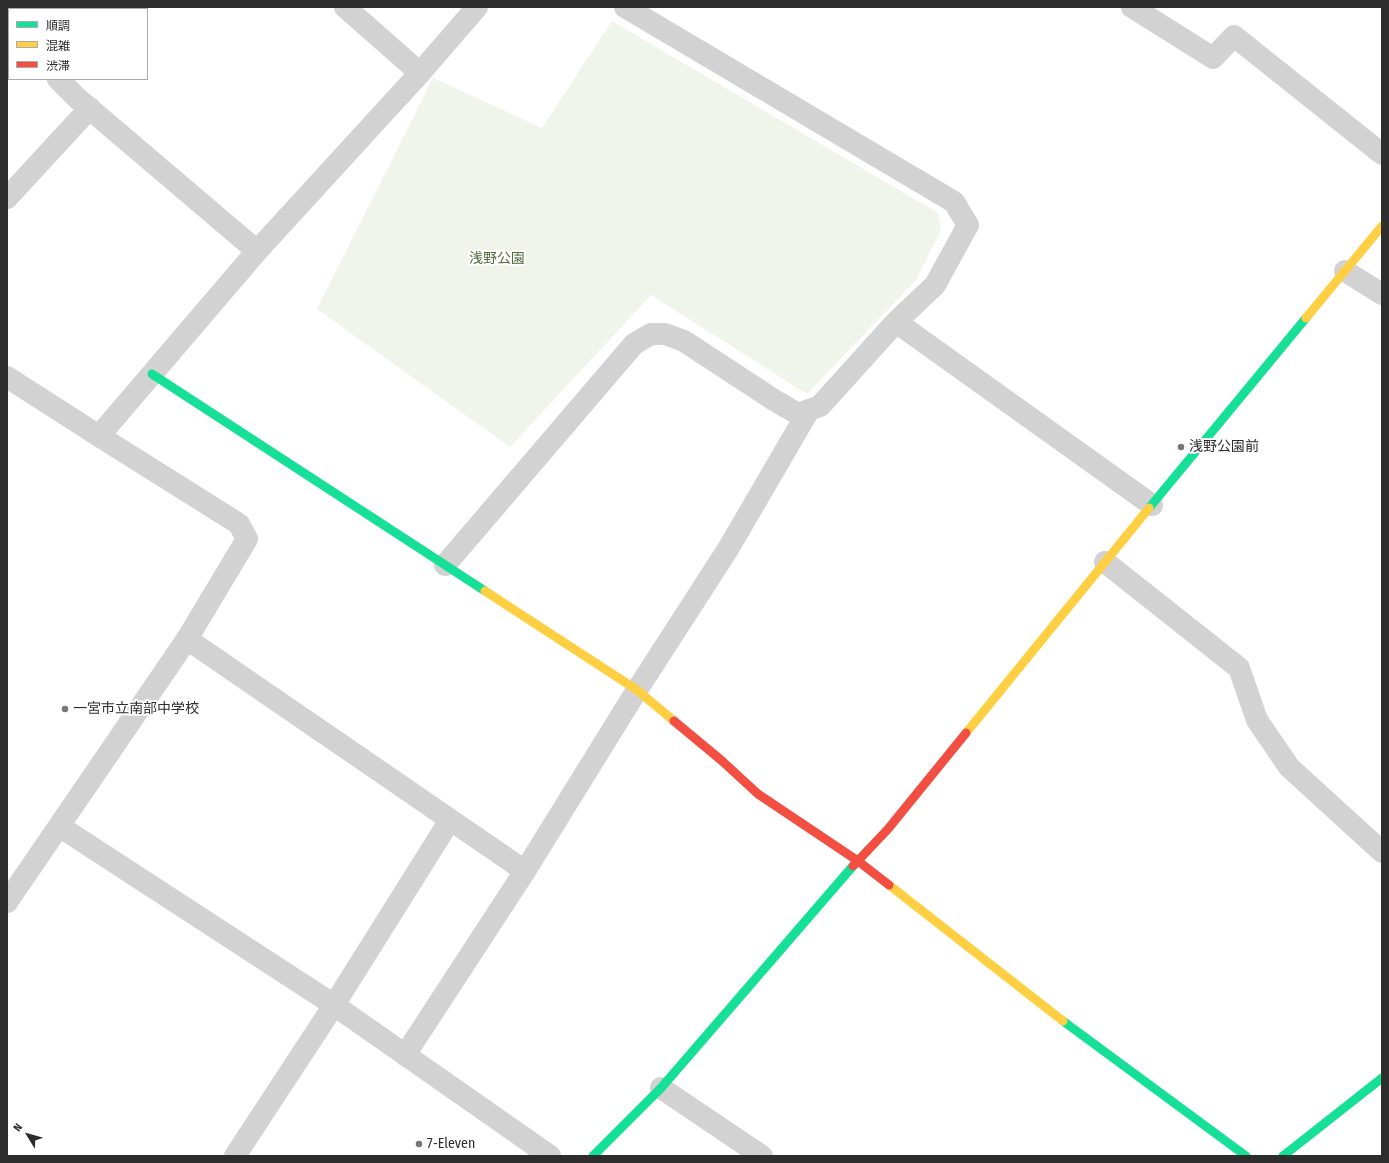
<!DOCTYPE html>
<html>
<head>
<meta charset="utf-8">
<style>
	body { margin:0 }
	#map { position:relative; width:1389px; height:1163px; overflow:hidden; background:#fff; font-family:"Fira Sans Condensed","Noto Sans JP",sans-serif }
	canvas { display:block }
	.frame { position:absolute; inset:0; border:8px solid #2d2d2d; pointer-events:none }
	.legend { position:absolute; left:8px; top:8px; width:140px; height:72px; box-sizing:border-box; background:#fff; border:1px solid #ababab; margin:0; padding:5px 7px; list-style:none; font-size:12px; color:#2d2d2d }
	.legend li { display:flex; align-items:center; gap:8px; height:20px }
	.legend b { width:20px; border:1px solid #ababab }
	.north { position:absolute; left:8px; top:1115px; width:40px; height:40px; -webkit-text-stroke:3px #fff; paint-order:stroke; rotate:307deg; font-size:11px; font-weight:700; line-height:16px; text-align:center; color:#2d2d2d }
	.north::after { content:''; display:block; margin:auto; width:14px; height:18px; background:#2d2d2d; clip-path:polygon(50% 0,100% 100%,50% 72%,0 100%) }
</style>
</head>
<body>
<div id="map">
<canvas width="1389" height="1163"></canvas>
<div class="frame"></div>
<ul class="legend">
<li><b style="height:5px;background:#16e098"></b>順調</li>
<li><b style="height:5px;background:#ffcf43"></b>混雑</li>
<li><b style="height:5px;background:#f24e42"></b>渋滞</li>
</ul>
<div class="north">N</div>
</div>
<script>
const g = document.querySelector('canvas').getContext('2d');
g.lineJoin = 'round';
function fill(path, color) { g.fillStyle = color; g.fill(path, 'evenodd'); }
const toPath = rows => new Path2D(rows.map(r => 'M' + r).join(''));
function trace(path, color, width, dash) { g.strokeStyle = color; g.lineWidth = width; g.lineCap = dash ? 'butt' : 'round'; g.setLineDash(dash || []); g.stroke(path); }
function write(font, color, halo, rows, align = 'center') {
  g.font = font + ' "Fira Sans Condensed","Noto Sans JP",sans-serif'; g.lineWidth = 4; g.setLineDash([]); g.textBaseline = 'middle'; g.strokeStyle = halo; g.fillStyle = color; for (const [text, x, y, turn = 0] of rows) {
    g.save(); g.translate(x, y); g.rotate((+turn || 0) * Math.PI / 180); g.textAlign = isNaN(turn) ? turn : align; if (halo) g.strokeText(text, 0, 0); g.fillText(text, 0, 0); g.restore();
  }
}
fill(toPath([
	[612,21,938,213,941,230,916,280,807,394,651,295,510,447,317,309,433,78,542,128]
]), '#f0f4eb');
trace(toPath([
	[345,7,420,73],
	[1132,7,1213,58,1234,36,1382,154],
	[7,30,9,32],
	[58,79,77,98,257,251],
	[7,198,90,108],
	[1345,271,1382,294],
	[896,322,1152,505],
	[7,377,99,436,239,524,247,539,187,639,7,902],
	[99,436,257,251,420,73,477,7],
	[1105,562,1239,668,1257,720,1289,767,1382,852],
	[445,565,634,344,651,334,665,334,684,341,774,400,798,414,820,406,896,322,935,285,968,225,954,202,625,7],
	[187,639,525,871],
	[59,826,334,1005,550,1156],
	[405,1055,525,871,637,690,728,549,809,410],
	[661,1088,762,1156],
	[235,1156,334,1005,450,820]
]), '#d2d2d2', 22);
trace(toPath([
	[152,374,485,591],
	[1149,508,1306,318],
	[1063,1021,1246,1156],
	[593,1156,661,1088,853,866],
	[1283,1156,1382,1078]
]), '#16e098', 9);
trace(toPath([
	[1306,318,1382,226],
	[485,591,637,690,674,721],
	[966,733,1149,508],
	[889,885,1063,1021]
]), '#ffcf43', 9);
trace(toPath([
	[674,721,721,760,758,794,858,861,889,885],
	[853,866,888,829,966,733]
]), '#f24e42', 9);
for (const [x, y, r, color] of [
	[1181,447,4,"#767676"],
	[65,709,4,"#767676"],
	[419,1144,4,"#767676"]
]) { const dot = new Path2D(); dot.arc(x, y, r, 0, 2 * Math.PI); g.fillStyle = color; g.fill(dot); trace(dot, '#fff', 1.5); }
write('14px', '#516a39', '#fff', [
	["浅野公園",497,259]
]);
write('14px', '#2d2d2d', '#fff', [
	["浅野公園前",1189,447],
	["一宮市立南部中学校",73,709],
	["7-Eleven",427,1144]
], 'left');
</script>
</body>
</html>
